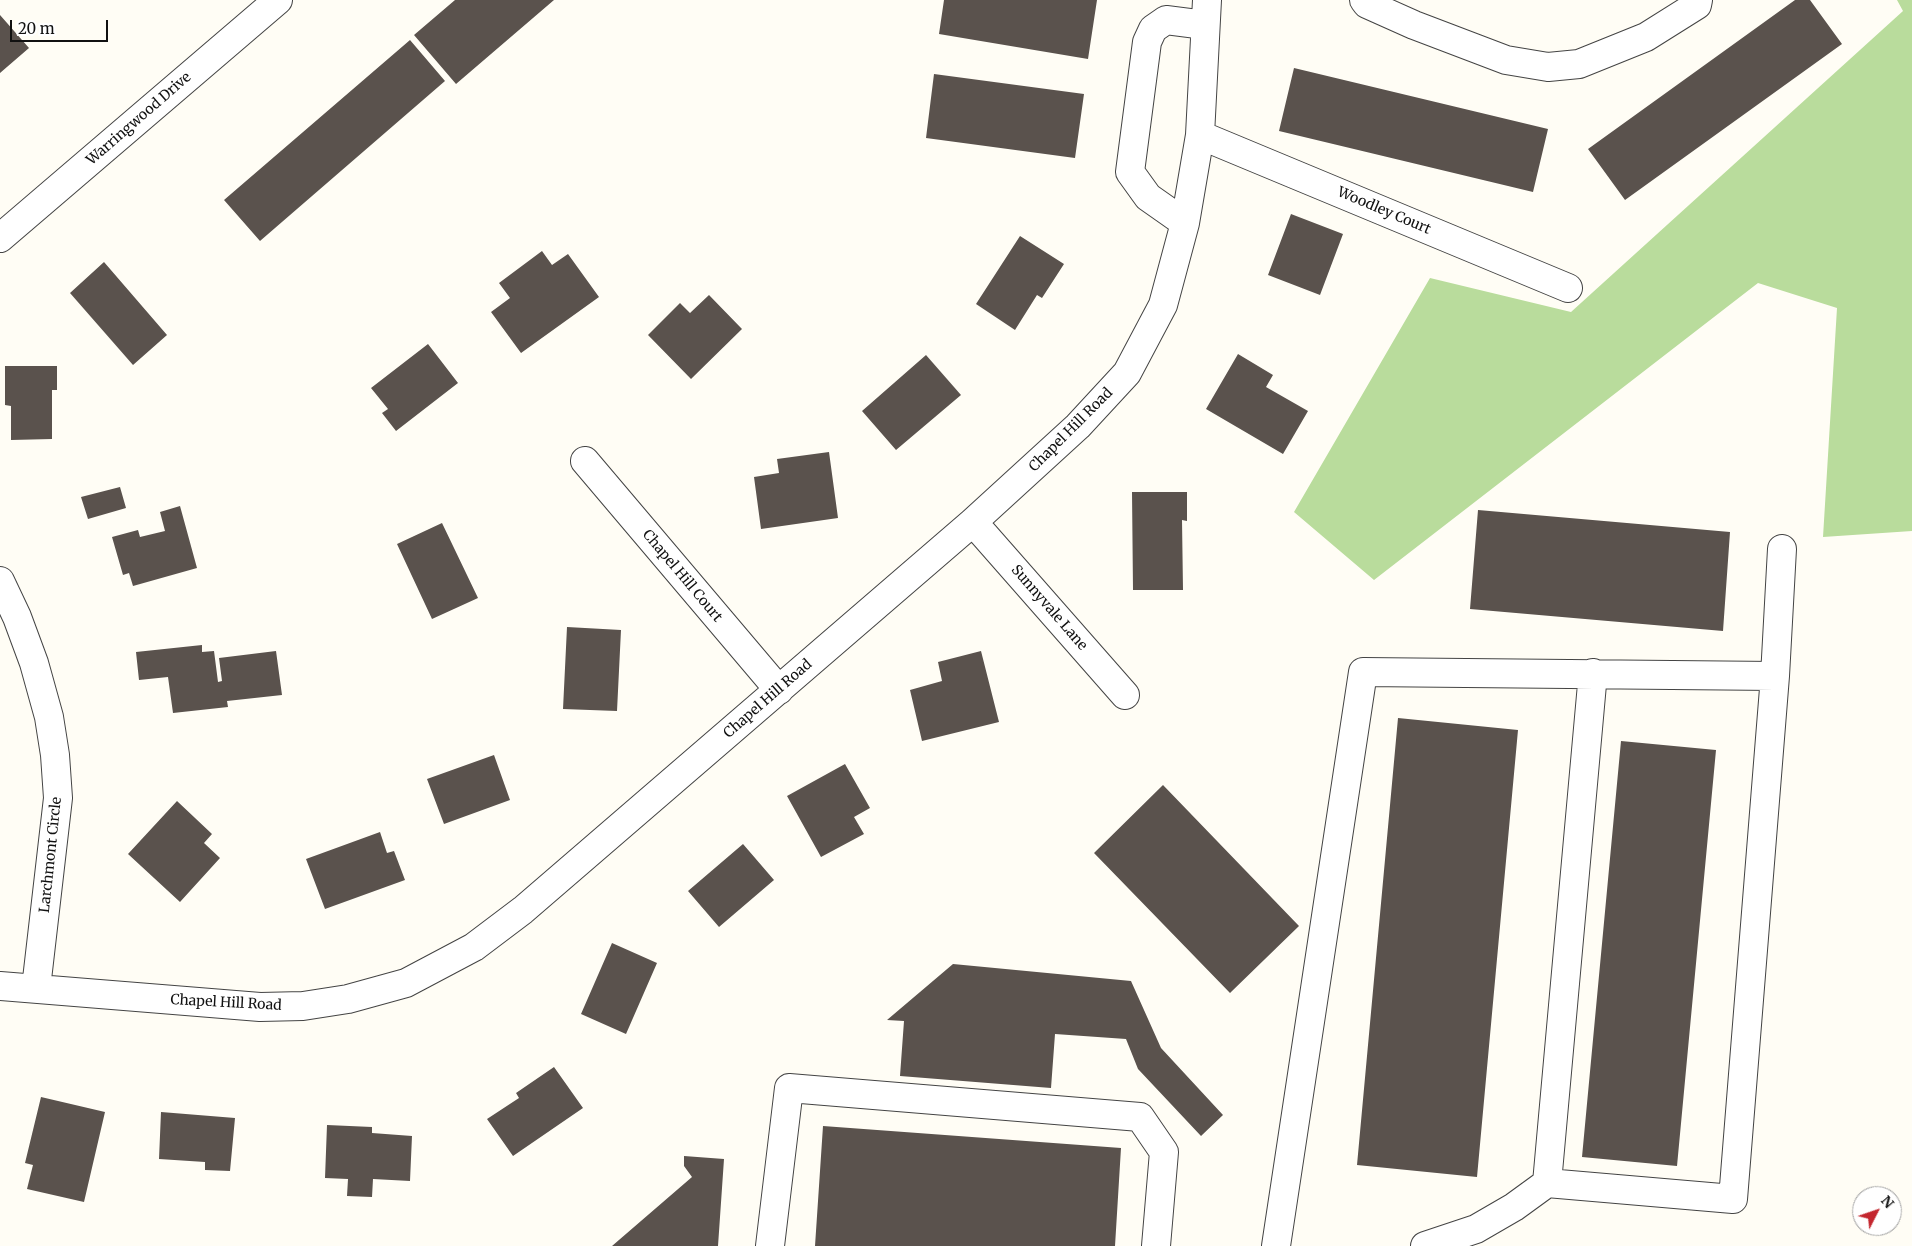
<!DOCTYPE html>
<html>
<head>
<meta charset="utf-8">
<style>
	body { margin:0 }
	#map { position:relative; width:1912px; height:1246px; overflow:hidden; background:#fffdf5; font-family:Merriweather,serif }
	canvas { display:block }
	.north { position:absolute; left:1852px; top:1186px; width:50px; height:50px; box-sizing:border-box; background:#fff; border:1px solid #a0a0a0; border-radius:50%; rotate:49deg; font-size:14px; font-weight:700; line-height:20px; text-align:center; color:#111 }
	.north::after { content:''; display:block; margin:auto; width:18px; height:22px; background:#c4262e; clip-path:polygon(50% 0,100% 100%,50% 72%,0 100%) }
	.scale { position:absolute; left:10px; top:20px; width:98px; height:22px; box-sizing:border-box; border:2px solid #111; border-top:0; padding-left:6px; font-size:15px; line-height:18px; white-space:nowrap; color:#111; -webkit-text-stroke:4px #fff; paint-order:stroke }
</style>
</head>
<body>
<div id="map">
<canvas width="1912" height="1246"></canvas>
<div class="north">N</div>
<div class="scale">20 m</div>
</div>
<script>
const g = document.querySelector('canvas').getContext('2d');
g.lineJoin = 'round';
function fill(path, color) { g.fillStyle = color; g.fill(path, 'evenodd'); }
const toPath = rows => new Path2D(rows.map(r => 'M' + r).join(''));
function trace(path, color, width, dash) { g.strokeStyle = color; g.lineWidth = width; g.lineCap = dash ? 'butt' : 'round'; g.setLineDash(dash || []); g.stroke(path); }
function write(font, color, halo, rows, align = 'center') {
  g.font = font + ' Merriweather,serif'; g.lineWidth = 5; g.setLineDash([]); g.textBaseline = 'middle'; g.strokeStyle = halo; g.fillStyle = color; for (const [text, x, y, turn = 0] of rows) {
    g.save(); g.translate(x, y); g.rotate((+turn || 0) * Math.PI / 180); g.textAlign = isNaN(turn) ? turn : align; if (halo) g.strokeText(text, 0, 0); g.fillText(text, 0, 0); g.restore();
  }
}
fill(toPath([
	[1897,0,1912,0,1912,531,1823,537,1837,308,1758,283,1374,580,1294,512,1430,278,1571,312,1903,11]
]), '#b9dc9c');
fill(toPath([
	[455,0,554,0,456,84,414,35],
	[944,0,1097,0,1088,59,939,34],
	[1795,0,1810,0,1842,44,1625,200,1588,149],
	[0,15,29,48,0,73],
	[410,40,445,81,260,241,224,200],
	[1294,68,1548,129,1533,192,1279,131],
	[934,74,1084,94,1075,158,926,138],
	[1291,214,1343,234,1320,295,1268,275],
	[1020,236,1064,264,1042,298,1037,295,1015,330,976,304],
	[542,251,552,265,568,254,599,297,521,353,491,312,510,298,499,283],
	[104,262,167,335,133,365,70,293],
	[709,295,742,329,691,379,648,335,680,303,690,313],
	[428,344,458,383,396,431,382,413,388,409,371,388],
	[1238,354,1273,375,1266,387,1308,411,1283,454,1206,409],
	[926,355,961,395,896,450,862,411],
	[5,366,57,366,57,390,52,390,52,439,11,440,11,406,5,405],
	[829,452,838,518,761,529,754,477,779,473,777,459],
	[120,487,126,508,88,519,81,497],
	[1132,492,1187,492,1187,521,1182,520,1183,590,1133,590],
	[180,506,197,568,133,586,129,573,123,575,112,537,138,530,140,537,165,531,160,512],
	[1478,510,1730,532,1723,631,1470,609],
	[442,523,478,598,432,619,397,544],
	[567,627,621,630,617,711,563,709],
	[202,645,202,652,214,651,218,682,222,681,219,658,276,651,282,695,227,701,228,707,173,713,168,677,139,680,136,652],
	[981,651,999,722,922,741,910,690,942,681,938,662],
	[1398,718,1518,730,1477,1177,1357,1165],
	[1621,741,1716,750,1677,1166,1582,1157],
	[494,755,510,800,444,824,427,779],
	[845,764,870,808,854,817,864,834,821,857,787,796],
	[1163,785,1299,926,1230,993,1094,853],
	[177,801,212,834,204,843,220,858,180,902,128,854],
	[380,832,387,853,394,851,405,880,325,909,306,859],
	[743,844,774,880,719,927,688,891],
	[612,943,657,963,626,1034,581,1014],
	[953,964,1131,981,1161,1048,1223,1115,1201,1136,1138,1069,1126,1039,1055,1034,1051,1088,900,1076,904,1021,887,1020],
	[554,1067,583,1108,513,1156,487,1119,519,1098,516,1093],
	[41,1097,105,1112,84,1202,27,1189,33,1165,25,1163],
	[161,1112,235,1118,230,1171,205,1170,205,1162,159,1159],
	[327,1125,372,1127,372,1133,412,1136,410,1181,373,1179,372,1197,347,1196,348,1179,325,1178],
	[823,1126,1121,1148,1115,1246,815,1246],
	[684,1156,724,1159,718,1246,612,1246,692,1177,684,1166]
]), '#5a524d');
const minor = toPath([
	[1364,0,1367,4,1414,25,1506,60,1548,67,1579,64,1646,37,1697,5,1698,0],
	[1200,135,1568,288],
	[1185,223,1148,197,1130,172,1147,42,1153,29,1166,20,1205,25],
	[0,238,278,0],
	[585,461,779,690],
	[973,522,1125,695],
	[0,581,17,617,34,663,49,717,55,755,58,798,36,988],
	[1593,673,1547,1183,1733,1199,1775,676],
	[0,986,260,1007,303,1006,348,999,406,983,474,947,523,910,973,522,1078,426,1127,373,1163,305,1185,223,1200,135,1207,0],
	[770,1246,789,1088,1140,1117,1164,1152,1156,1246],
	[1276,1246,1363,672,1775,676,1782,549],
	[1425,1246,1476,1229,1514,1207,1547,1183]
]);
trace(minor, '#444', 30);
trace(minor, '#fff', 28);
write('14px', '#111', '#fff', [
	["Warringwood Drive",139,119,-41],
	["Woodley Court",1384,211,23],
	["Chapel Hill Road",1071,430,-45],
	["Chapel Hill Court",682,576,50],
	["Sunnyvale Lane",1049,608,49],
	["Chapel Hill Road",768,699,-41],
	["Larchmont Circle",51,855,-84],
	["Chapel Hill Road",226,1003,3]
]);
</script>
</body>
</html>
